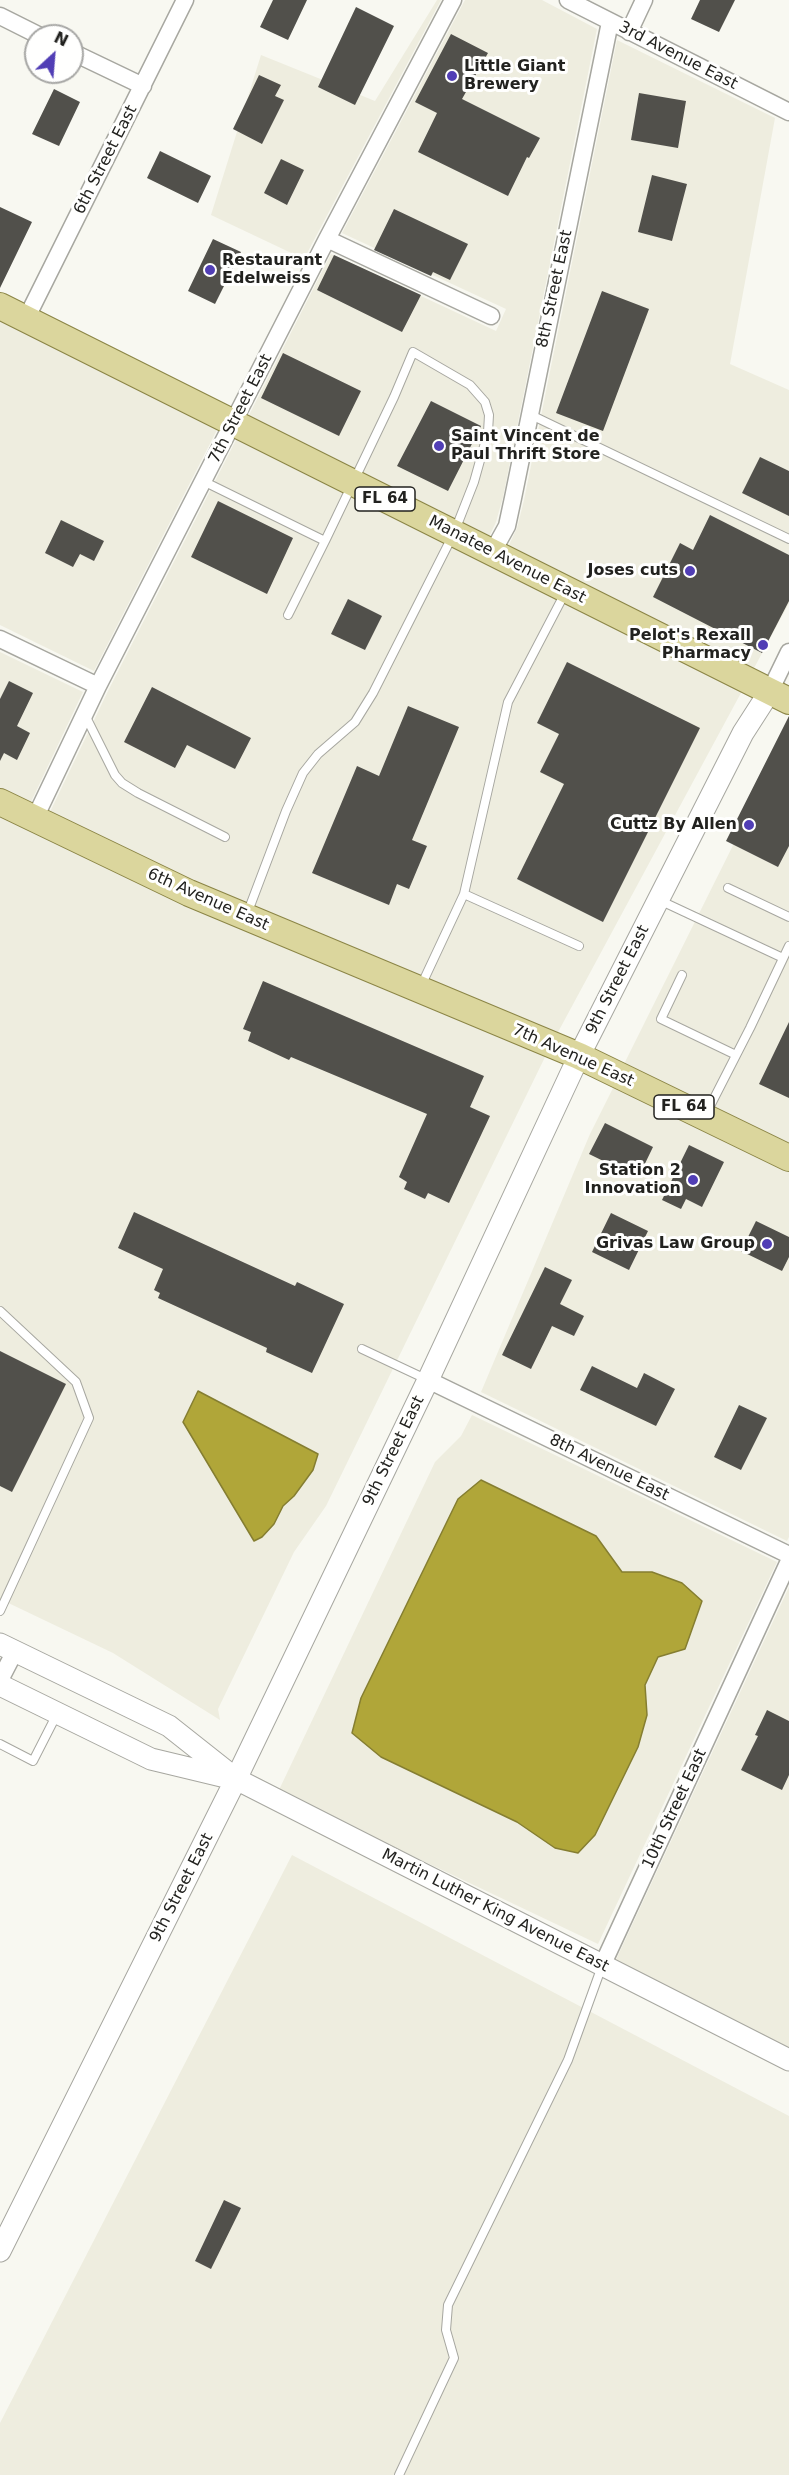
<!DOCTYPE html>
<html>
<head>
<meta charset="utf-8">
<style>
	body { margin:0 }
	#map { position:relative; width:789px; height:2475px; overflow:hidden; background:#f8f8f1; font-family:"DejaVu Sans",sans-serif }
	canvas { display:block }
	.north { position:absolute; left:24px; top:24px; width:60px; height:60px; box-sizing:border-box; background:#fffffe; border:2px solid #a7a7a5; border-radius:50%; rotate:26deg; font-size:16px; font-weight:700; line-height:24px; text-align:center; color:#22221f }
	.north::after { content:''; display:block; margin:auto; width:21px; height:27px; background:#513eb5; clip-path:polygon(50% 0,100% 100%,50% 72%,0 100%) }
</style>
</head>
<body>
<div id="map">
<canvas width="789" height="2475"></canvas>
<div class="north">N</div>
</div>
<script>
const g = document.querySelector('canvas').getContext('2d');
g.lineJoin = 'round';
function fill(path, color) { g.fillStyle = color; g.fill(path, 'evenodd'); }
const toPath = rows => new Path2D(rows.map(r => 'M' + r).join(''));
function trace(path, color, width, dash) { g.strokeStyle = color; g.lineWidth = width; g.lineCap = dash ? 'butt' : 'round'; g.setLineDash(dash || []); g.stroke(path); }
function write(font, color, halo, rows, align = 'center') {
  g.font = font + ' "DejaVu Sans",sans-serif'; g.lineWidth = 6; g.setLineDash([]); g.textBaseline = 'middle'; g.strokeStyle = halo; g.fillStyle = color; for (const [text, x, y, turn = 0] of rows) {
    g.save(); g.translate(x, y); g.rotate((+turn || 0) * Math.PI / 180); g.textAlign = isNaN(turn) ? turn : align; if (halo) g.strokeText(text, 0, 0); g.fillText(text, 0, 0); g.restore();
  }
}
fill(toPath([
	[437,0,441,0,304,259,211,215,261,55,375,101],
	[465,0,542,0,597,29,503,497,496,522,489,537,248,417,331,254,496,331,506,309,342,233],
	[617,40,775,118,730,364,789,390,789,603,753,670,508,547,517,528,524,500],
	[0,320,218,428,94,671,0,625],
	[237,438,742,691,557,1034,194,882,49,814,108,691],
	[0,652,83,692,30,804,0,789],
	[789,733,789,1145,624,1064],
	[0,816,184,904,546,1055,326,1506,294,1552,218,1709,220,1720,113,1653,0,1599],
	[614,1086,789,1172,789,1537,787,1541,481,1392,590,1134],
	[472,1415,777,1562,598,1944,278,1792,435,1462,461,1436],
	[596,1536,622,1572,652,1572,685,1649,658,1657,645,1685,647,1715,555,1848,517,1822],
	[789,1587,789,2050,614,1964],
	[292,1855,789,2116,789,2475,0,2475,0,2423]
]), '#eeeddf');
const water = toPath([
	[198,1391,318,1454,313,1470,294,1496,283,1506,274,1524,262,1537,254,1541,183,1422,198,1391],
	[481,1480,596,1536,622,1572,652,1572,682,1583,702,1601,685,1649,658,1657,645,1685,647,1715,638,1747,595,1835,578,1853,555,1848,517,1822,381,1757,352,1733,361,1698,458,1499,481,1480]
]);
fill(water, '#b0a639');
trace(water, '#857e31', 1.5);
fill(toPath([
	[273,0,307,0,288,40,260,27],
	[700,0,735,0,719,32,691,19],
	[356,7,394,26,355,105,318,87],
	[451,34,488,53,462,99,540,138,529,158,527,157,508,196,418,152,437,113,415,102],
	[259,75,281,85,275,96,284,100,262,144,233,129],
	[54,89,80,102,59,146,32,134],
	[639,93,686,101,678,148,631,140],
	[160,151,211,176,198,203,147,178],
	[281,159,304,170,287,205,264,193],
	[652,175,687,184,672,241,638,232],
	[0,207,32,222,0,288],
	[394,209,468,244,450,280,433,272,431,276,374,250],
	[213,239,241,252,215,304,188,291],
	[334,255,421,295,402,332,317,290],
	[602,291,649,309,603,431,556,413],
	[283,353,361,391,339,436,261,398],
	[431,401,481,426,448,491,397,466],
	[760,457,789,471,789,516,742,493],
	[218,501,293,538,267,594,191,557],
	[710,515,789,555,789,601,762,653,653,597,680,543,693,550],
	[61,520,104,541,94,561,80,554,73,567,45,553],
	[348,599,382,616,365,650,331,634],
	[567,662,700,728,603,922,517,879,564,784,540,772,559,734,537,723],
	[9,681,33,693,17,726,30,733,17,760,4,753,0,761,0,699],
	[152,687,251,738,235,769,187,745,175,768,124,742],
	[408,706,459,727,412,840,427,846,409,889,397,884,389,905,312,873,357,766,379,776],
	[789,716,789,846,778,867,726,841],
	[263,981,484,1076,470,1107,490,1116,449,1203,428,1193,425,1199,404,1189,407,1182,399,1177,427,1114,291,1057,289,1060,248,1041,251,1032,243,1029],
	[789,1022,789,1098,759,1084],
	[605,1123,653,1147,638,1178,589,1154],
	[689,1145,724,1162,702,1207,686,1199,681,1209,662,1200],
	[134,1212,295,1286,297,1282,344,1304,312,1373,266,1352,267,1348,158,1298,160,1293,154,1290,163,1269,118,1248],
	[611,1213,648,1231,629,1270,592,1252],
	[756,1221,789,1237,789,1257,782,1271,741,1251],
	[545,1267,572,1280,560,1304,584,1316,574,1336,552,1326,531,1369,502,1355],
	[0,1351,66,1384,12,1492,0,1486],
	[592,1366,637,1388,644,1373,675,1389,656,1426,580,1390],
	[739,1405,767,1418,741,1470,714,1457],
	[767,1710,789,1721,789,1775,782,1790,741,1770,758,1736,755,1735],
	[224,2200,241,2208,211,2269,195,2261]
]), '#51504b');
const service = toPath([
	[529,414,789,539],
	[203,481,325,541,394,397,413,352,470,385,485,402,489,415,488,432,474,482,454,533,373,693,355,722,318,754,303,773,286,811,247,914],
	[565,593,508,702,464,894,579,946],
	[288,615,325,541],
	[85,715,115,775,122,783,138,793,225,837],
	[728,888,789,917],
	[659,900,783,958],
	[682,975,661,1019,736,1055],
	[420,988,464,894],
	[706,1114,750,1028,789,946],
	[0,1311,76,1382,89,1418,0,1611],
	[362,1349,428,1380],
	[0,1744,33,1761,57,1714],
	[399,2475,454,2358,446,2330,448,2305,568,2060,602,1966]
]);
const minor = toPath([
	[568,0,789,112],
	[0,16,40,36],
	[629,32,644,0],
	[72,52,143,86],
	[327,239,491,316],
	[26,319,185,0],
	[492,553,507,526,513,498,610,22],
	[0,639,98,686],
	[770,691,789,652],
	[34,820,98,686,327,239,453,0],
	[428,1380,789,1555],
	[0,1680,15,1651],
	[602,1966,789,1561]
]);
const tertiary = toPath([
	[0,1644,169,1726,236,1779,789,2060],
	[0,1685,151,1759,230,1778],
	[0,2251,236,1779,428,1380,579,1056,743,733,770,691]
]);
const primary = toPath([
	[0,306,789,701],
	[0,802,189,893,579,1056,789,1158]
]);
trace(service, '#a7a7a0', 10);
trace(minor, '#a7a7a0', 19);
trace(tertiary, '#a7a7a0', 23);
trace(primary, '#8b8546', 28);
trace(service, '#fff', 8);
trace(minor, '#fff', 16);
trace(tertiary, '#fff', 21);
trace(primary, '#dbd69d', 26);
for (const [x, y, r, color] of [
	[452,76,6,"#513eb5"],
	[210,270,6,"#513eb5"],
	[439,446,6,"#513eb5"],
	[690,571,6,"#513eb5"],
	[763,645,6,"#513eb5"],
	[749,825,6,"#513eb5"],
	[693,1180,6,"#513eb5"],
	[767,1244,6,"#513eb5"]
]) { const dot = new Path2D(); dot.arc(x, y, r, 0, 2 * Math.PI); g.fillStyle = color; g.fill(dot); trace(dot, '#fffffe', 2); }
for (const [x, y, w] of [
	[385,499,60],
	[684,1107,60]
]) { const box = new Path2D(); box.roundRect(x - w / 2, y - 12, w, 24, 4.5); g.fillStyle = '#fffffe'; g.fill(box); trace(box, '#22221f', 1.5); }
write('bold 15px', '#22221f', null, [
	["FL 64",385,499],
	["FL 64",684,1107]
]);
write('16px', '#22221f', '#fffffe', [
	["3rd Avenue East",678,56,27],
	["6th Street East",106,160,-63],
	["8th Street East",555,289,-78],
	["7th Street East",241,409,-63],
	["Manatee Avenue East",507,560,27],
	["6th Avenue East",208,900,24],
	["9th Street East",618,980,-63],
	["7th Avenue East",573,1056,24],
	["9th Street East",394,1451,-64],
	["8th Avenue East",609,1468,26],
	["10th Street East",675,1809,-65],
	["9th Street East",182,1888,-63],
	["Martin Luther King Avenue East",495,1911,27]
]);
write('bold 16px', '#22221f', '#fffffe', [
	["Little Giant",464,67,"left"],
	["Brewery",464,85,"left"],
	["Restaurant",222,261,"left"],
	["Edelweiss",222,279,"left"],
	["Saint Vincent de",451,437,"left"],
	["Paul Thrift Store",451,455,"left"],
	["Joses cuts",678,571],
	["Pelot's Rexall",751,636],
	["Pharmacy",751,654],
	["Cuttz By Allen",737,825],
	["Station 2",681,1171],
	["Innovation",681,1189],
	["Grivas Law Group",755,1244]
], 'right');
</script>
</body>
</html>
